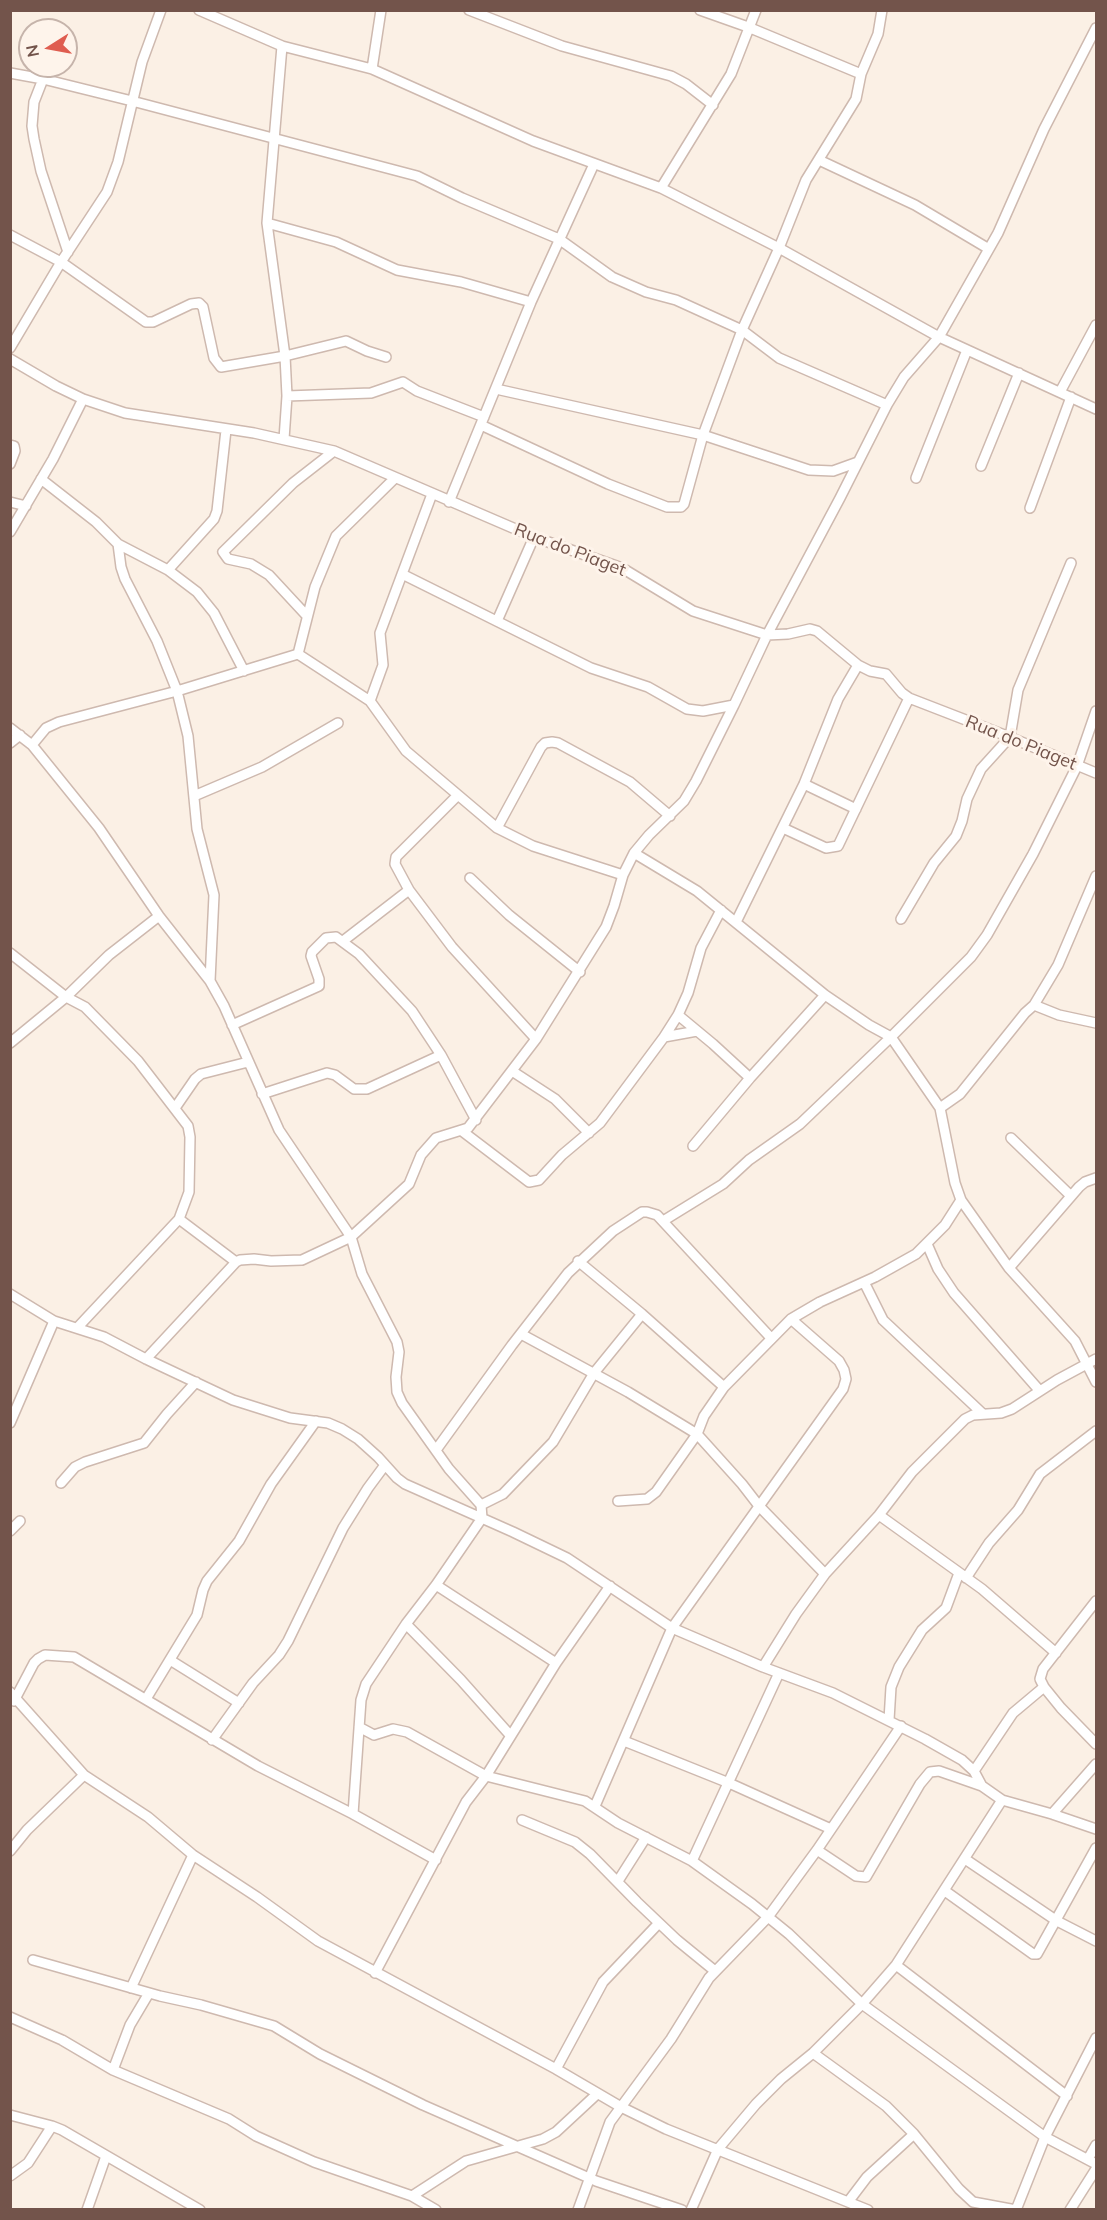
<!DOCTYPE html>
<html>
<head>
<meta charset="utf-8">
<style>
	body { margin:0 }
	#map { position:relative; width:1107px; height:2220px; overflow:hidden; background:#fbf0e5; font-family:Mulish,sans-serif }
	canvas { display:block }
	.frame { position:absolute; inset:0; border:12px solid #73544b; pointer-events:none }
	.north { position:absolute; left:18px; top:18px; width:60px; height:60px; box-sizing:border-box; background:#fef4eb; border:2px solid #c6b4ab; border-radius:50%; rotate:259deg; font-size:16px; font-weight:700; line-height:24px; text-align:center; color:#73544b }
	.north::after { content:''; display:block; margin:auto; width:21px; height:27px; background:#df5d50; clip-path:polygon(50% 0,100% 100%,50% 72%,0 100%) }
</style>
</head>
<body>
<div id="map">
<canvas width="1107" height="2220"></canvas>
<div class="frame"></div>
<div class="north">N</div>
</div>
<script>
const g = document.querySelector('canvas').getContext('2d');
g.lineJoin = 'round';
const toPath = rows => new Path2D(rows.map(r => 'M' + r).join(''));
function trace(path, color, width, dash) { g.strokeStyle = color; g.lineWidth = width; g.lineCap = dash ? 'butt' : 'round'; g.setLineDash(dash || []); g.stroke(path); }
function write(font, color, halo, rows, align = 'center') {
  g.font = font + ' Mulish,sans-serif'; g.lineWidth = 6; g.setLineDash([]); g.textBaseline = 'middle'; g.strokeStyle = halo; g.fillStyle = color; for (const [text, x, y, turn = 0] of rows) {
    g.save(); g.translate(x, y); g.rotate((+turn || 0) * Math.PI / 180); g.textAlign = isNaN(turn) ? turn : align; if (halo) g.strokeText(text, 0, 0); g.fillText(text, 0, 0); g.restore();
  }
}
const minor = toPath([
	[199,10,282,46,372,69,533,141,661,188,779,248,939,337,1096,409],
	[469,10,562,46,671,76,686,84,713,105],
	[700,10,748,27,861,74],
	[282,46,267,223,285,356,287,396,284,439],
	[372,69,381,10],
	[10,73,43,79,132,101,417,176,462,198,559,239,612,277,646,292,676,300,742,330,779,358,887,405],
	[43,79,34,102,32,126,34,139,41,171,68,252],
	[819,160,915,205,989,249],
	[661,188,731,74,756,10],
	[267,223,336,242,397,270,461,282,531,302],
	[10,235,61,262,146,322,153,322,191,304,199,303,203,307,214,358,221,367,285,356,346,341,367,351,386,357],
	[10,348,61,262,107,192,118,162,142,62,161,10],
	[10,359,56,386,83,399,125,413,254,433,334,451,534,537,622,568,693,611,767,635,788,634,810,629,817,631,858,665,870,671,886,674,902,693,909,698,1002,734,1096,773],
	[496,389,703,435,809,470,833,471,858,462],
	[1060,392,1096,325],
	[287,396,371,393,403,382,417,391,484,417],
	[481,425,608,484,667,507,681,507,684,504,703,435,742,330,779,248,806,180,856,99,861,74,878,34,882,10],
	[10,445,14,446,15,451,10,464],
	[981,466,1019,373],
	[916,478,967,350],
	[41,479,96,522,118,544,121,567,125,579,157,641,177,691,188,736,197,829,214,895,210,981],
	[10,502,26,506],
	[449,502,531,302,594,164],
	[1030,508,1071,397],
	[10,532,53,459,83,399],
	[118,544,168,570,197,592,214,613,244,671],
	[168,570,214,519,217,511,226,430],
	[402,574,591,668,648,687,687,709,703,711,734,705],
	[307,616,269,575,251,564,228,559,223,552,293,483,334,451],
	[497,621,534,537],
	[298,654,370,701,406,751,497,828,533,846,623,875],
	[370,701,383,665,380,633,432,494],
	[10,728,32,745,99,828,159,916,210,981,224,1006,279,1130,351,1237,362,1274,397,1342,399,1352,396,1377,397,1392,402,1403,449,1469,481,1505,482,1518,436,1585,406,1624,366,1684,361,1700,353,1814],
	[10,743,20,735],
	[32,745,46,728,59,722,177,691,298,654,315,587,336,536,395,478],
	[804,784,856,809],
	[458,795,396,857,395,864,409,890,452,947,536,1039],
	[194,796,262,767,338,723],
	[497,828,541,747,545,743,552,742,558,743,630,782,670,816],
	[783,828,826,848,838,846,909,698],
	[634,853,697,891,825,995,869,1025,891,1037,971,957,987,935,1033,854,1077,766,1096,711],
	[470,878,509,915,580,972],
	[901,919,934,863,956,836,962,821,967,799,981,769,1010,737,1018,690,1071,563],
	[736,922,804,784,838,699,858,665],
	[343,941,409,890],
	[10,953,66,997,85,1007,138,1061,188,1126,190,1137,189,1192,179,1219,78,1327],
	[1034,1005,1058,965,1096,876],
	[678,1015,713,1044,750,1078],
	[232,1025,319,986,319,979,311,956,312,952,326,938,336,937,359,954,412,1011,441,1055,476,1120],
	[664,1037,697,1031],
	[10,1043,66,997,109,955,159,916],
	[512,1071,555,1099,589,1133],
	[262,1094,327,1073,335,1075,354,1089,367,1089,441,1055],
	[175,1108,195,1079,201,1074,248,1062],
	[940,1108,960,1094,1025,1013,1034,1005,1059,1015,1096,1023],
	[462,1131,529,1182,539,1180,562,1155,600,1123,664,1037,678,1015,688,993,701,948,721,910],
	[1011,1138,1071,1196],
	[693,1146,750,1078,825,995],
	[179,1219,236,1262],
	[663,1221,723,1184,749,1160,800,1124,891,1037,940,1108,955,1183,961,1200,1009,1268,1075,1341,1096,1382],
	[927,1244,938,1269,954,1293,1039,1390],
	[578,1261,642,1314,724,1387],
	[1009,1268,1079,1187,1085,1182,1096,1178],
	[864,1282,883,1320,983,1414],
	[10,1294,54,1321,104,1337,146,1359,233,1400,290,1418,328,1423,342,1429,358,1439,378,1457,397,1478,405,1484,513,1532,567,1558,672,1628,763,1667,833,1693,925,1739,962,1760,974,1771,982,1786,1002,1800,1052,1814,1096,1829],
	[521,1334,628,1392,697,1434,742,1484,759,1506,825,1574,796,1614,763,1667],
	[146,1359,236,1262,240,1260,254,1259,271,1261,302,1260,351,1237,409,1184,421,1155,436,1138,468,1128,536,1039,606,927,614,906,623,875,634,853,649,835,684,801,696,781,734,705,767,635,840,498,887,405,904,377,939,337,998,233,1044,129,1096,28],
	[10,1423,54,1321],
	[436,1450,512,1345,568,1273,613,1231,642,1212,647,1212,657,1215,771,1338],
	[61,1483,75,1467,85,1462,144,1443,167,1414,196,1382],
	[618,1501,647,1499,656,1492,697,1434,704,1416,724,1387,791,1319,820,1302,875,1277,916,1254,945,1225,961,1200],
	[481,1505,503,1494,553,1442,594,1373,642,1314],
	[879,1515,982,1589,1056,1653],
	[10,1531,20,1521],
	[825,1574,879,1515,912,1472,965,1419,973,1415,1001,1413,1012,1409,1057,1380,1096,1359],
	[966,1578,989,1543,1018,1510,1040,1474,1096,1431],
	[436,1585,556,1663],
	[1096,1601,1043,1669,1040,1679,1044,1687,1061,1708,1096,1744],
	[406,1624,461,1680,510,1735],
	[170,1660,239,1703],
	[10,1692,84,1775,148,1817,193,1855,257,1897,318,1941,556,2069,621,2107,666,2129,868,2210],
	[146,1699,197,1615,203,1590,207,1581,239,1541,271,1484,316,1421],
	[14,1701,34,1663,38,1659,45,1655,74,1657,258,1766,353,1814,436,1860],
	[889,1720,891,1687,899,1667,922,1630,946,1608,959,1573],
	[359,1727,374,1735,393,1729,407,1732,486,1776,585,1801,618,1823,692,1861,752,1904,789,1934,862,2004,1045,2137,1096,2164],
	[212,1740,253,1683,279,1655,288,1641,343,1528,368,1488,385,1465],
	[624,1741,729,1783,831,1829],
	[974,1771,1013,1713,1044,1687],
	[595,1806,672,1628,843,1389,846,1379,844,1370,839,1361,791,1319],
	[1052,1814,1096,1764],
	[522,1820,575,1842,590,1854,637,1902,677,1940,715,1971],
	[817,1850,856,1876,866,1877,920,1784,930,1772,939,1771,982,1786],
	[10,1851,27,1830,84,1775],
	[965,1859,1057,1921,1096,1941],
	[692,1861,779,1673],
	[618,1881,646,1837],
	[945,1891,1033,1954,1037,1954,1096,1848],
	[33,1960,160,1996,201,2005,274,2026,320,2054,423,2105,596,2181,682,2210],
	[896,1965,1067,2096],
	[375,1973,466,1802,486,1776,556,1663,610,1586],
	[131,1988,193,1855],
	[10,2017,62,2040,113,2070,229,2119,256,2136,314,2162,412,2196,436,2210],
	[813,2053,886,2106,914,2134,959,2189,973,2202,1016,2210,1045,2137,1096,2038],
	[556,2069,603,1982,659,1923],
	[113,2070,130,2025,149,1993],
	[10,2115,52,2126],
	[1088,2159,1096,2145],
	[10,2176,28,2163,52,2126,62,2130,200,2210],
	[412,2196,466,2161,543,2139,556,2132,597,2094],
	[848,2202,867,2177,914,2134],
	[87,2210,106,2156],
	[578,2210,610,2122,671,2039,709,1978,768,1917,817,1850,901,1726],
	[691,2210,718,2149,756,2104,781,2079,813,2053,862,2004,896,1965,1002,1800],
	[1070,2210,1096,2169]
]);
trace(minor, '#ceb9af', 12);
trace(minor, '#fff', 9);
write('18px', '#73544b', '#fef4eb', [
	["Rua do Piaget",570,550,21],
	["Rua do Piaget",1021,743,22]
]);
</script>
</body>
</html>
